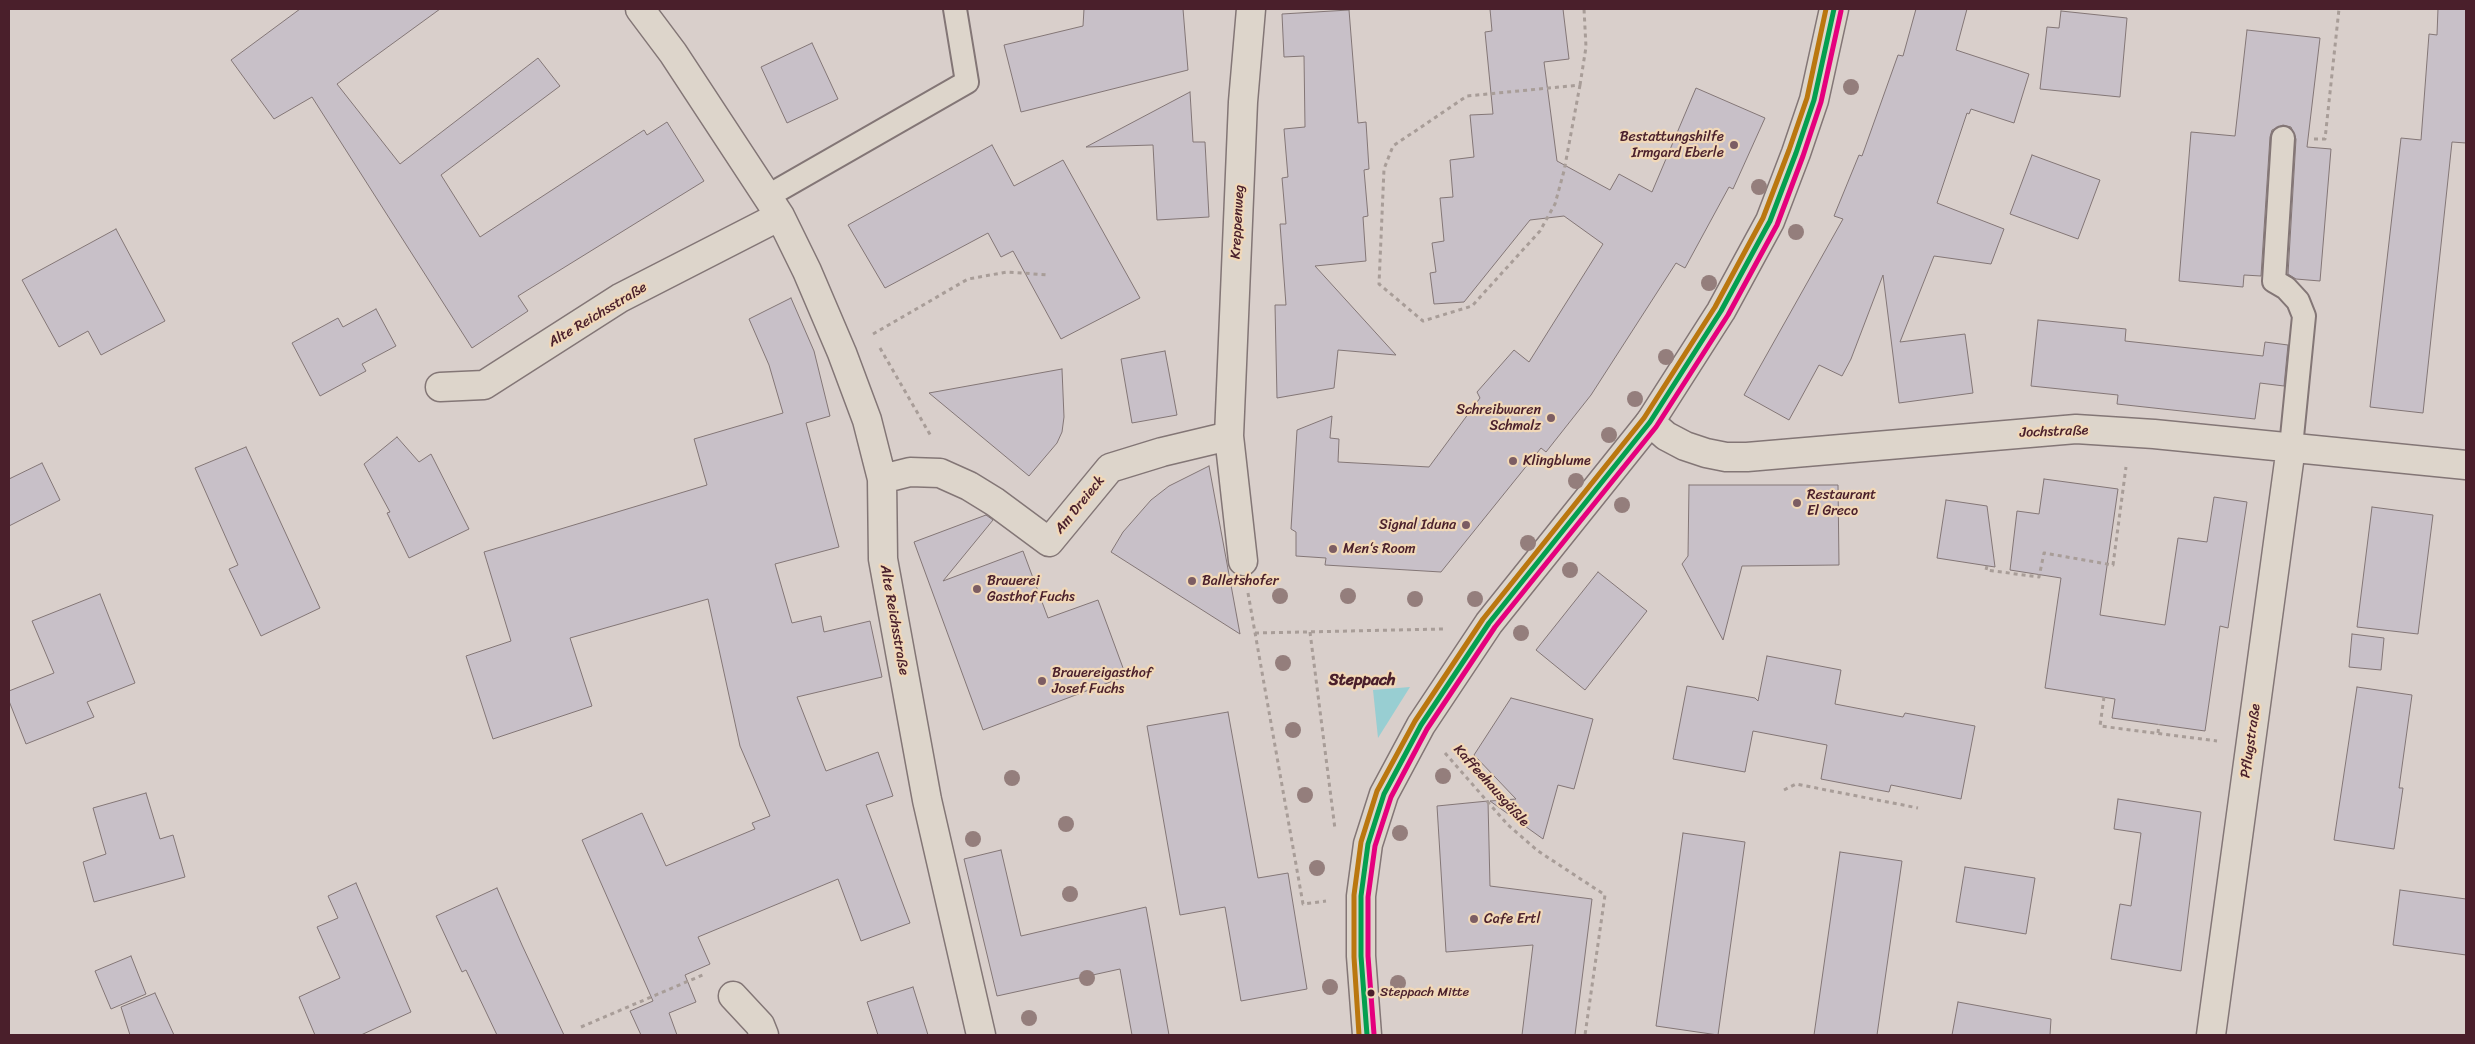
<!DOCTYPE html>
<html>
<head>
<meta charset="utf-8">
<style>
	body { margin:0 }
	#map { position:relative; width:2475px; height:1044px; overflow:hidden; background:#d9cfcb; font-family:Sriracha,sans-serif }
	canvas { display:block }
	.frame { position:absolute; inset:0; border:10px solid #4a1f2b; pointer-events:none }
</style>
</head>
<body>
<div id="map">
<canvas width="2475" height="1044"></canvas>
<div class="frame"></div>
</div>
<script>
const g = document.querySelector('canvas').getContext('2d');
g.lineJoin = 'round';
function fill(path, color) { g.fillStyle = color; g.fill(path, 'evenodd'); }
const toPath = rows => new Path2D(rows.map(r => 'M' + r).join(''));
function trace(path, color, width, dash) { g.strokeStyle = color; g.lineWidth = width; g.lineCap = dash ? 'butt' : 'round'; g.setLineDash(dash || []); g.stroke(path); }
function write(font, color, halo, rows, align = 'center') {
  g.font = font + ' Sriracha,sans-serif'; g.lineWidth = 4.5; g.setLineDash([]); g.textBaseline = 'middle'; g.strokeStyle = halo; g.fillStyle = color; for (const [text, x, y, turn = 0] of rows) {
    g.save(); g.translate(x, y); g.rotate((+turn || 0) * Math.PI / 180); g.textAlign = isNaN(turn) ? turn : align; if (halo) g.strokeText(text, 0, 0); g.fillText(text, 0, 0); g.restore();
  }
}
fill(toPath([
	[1410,687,1378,738,1373,690]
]), '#98ced2');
const building = toPath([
	[300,9,440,9,337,84,400,164,538,58,560,86,441,175,480,237,644,130,647,135,667,122,704,181,518,296,528,311,472,348,312,97,274,119,231,60,300,9],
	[1084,9,1183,9,1188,70,1021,112,1004,45,1083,26,1084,9],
	[1490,9,1563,9,1569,59,1544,62,1557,161,1610,190,1619,174,1652,192,1696,88,1765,118,1733,189,1729,187,1685,268,1676,263,1591,395,1546,452,1541,448,1441,572,1325,565,1326,558,1296,556,1296,532,1291,529,1297,430,1332,416,1330,438,1339,439,1338,462,1429,467,1480,398,1477,392,1514,350,1529,362,1603,244,1564,216,1530,220,1464,302,1434,304,1430,273,1436,272,1432,243,1444,241,1440,198,1453,197,1450,160,1474,157,1470,115,1493,114,1485,32,1492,31,1490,9],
	[1916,9,1967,9,1956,50,2029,74,2014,123,1971,109,1969,114,1967,113,1937,203,2004,229,1991,264,1934,256,1900,342,1965,334,1973,393,1899,403,1883,275,1851,359,1842,376,1819,365,1789,420,1744,395,1843,219,1834,216,1859,155,1862,156,1898,55,1903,56,1916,9],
	[2438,9,2466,9,2466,143,2452,142,2423,413,2370,407,2401,138,2421,140,2429,34,2437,35,2438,9],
	[1349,10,1358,123,1366,122,1369,169,1364,170,1368,216,1363,217,1366,261,1315,266,1396,355,1338,350,1334,388,1277,398,1275,305,1286,305,1280,224,1286,224,1282,178,1288,177,1284,129,1305,127,1304,56,1284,57,1282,14,1349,10],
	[2061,11,2127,18,2120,97,2040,89,2047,27,2059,28,2061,11],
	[2247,30,2320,38,2307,147,2331,149,2320,281,2296,279,2288,274,2296,139,2291,127,2283,125,2272,130,2270,137,2261,276,2244,275,2243,287,2179,281,2191,132,2235,136,2247,30],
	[812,43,838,99,787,123,761,67,812,43],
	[1190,92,1193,142,1205,142,1209,217,1157,220,1153,145,1086,147,1190,92],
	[992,145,1014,186,1063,160,1140,298,1061,339,1013,251,1001,257,988,233,885,288,848,225,992,145],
	[2032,155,2100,180,2078,239,2010,214,2032,155],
	[116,229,165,321,101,355,88,331,59,347,22,280,116,229],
	[791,298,814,351,830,416,806,423,839,547,775,564,792,623,821,616,824,632,870,621,882,677,797,697,826,771,878,752,893,796,866,805,910,923,861,941,838,879,698,937,710,964,685,975,696,1002,669,1013,677,1035,641,1035,630,1011,653,1001,582,840,642,813,666,866,755,829,752,823,770,816,740,746,708,599,570,638,592,706,493,739,466,656,511,641,484,552,707,485,694,439,783,413,769,365,749,319,791,298],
	[376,309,396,346,362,364,366,371,320,396,292,343,338,318,343,327,376,309],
	[2038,320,2126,329,2125,341,2263,356,2265,342,2288,345,2284,386,2260,383,2255,419,2117,404,2118,395,2031,386,2038,320],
	[1165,351,1177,415,1132,423,1121,359,1165,351],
	[1062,369,1064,417,1062,432,1057,443,1029,476,929,393,1062,369],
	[397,437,419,462,431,454,469,529,409,558,387,513,390,512,364,464,397,437],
	[246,447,320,608,261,636,229,569,238,565,195,468,246,447],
	[42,463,60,500,9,526,9,479,42,463],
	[1209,466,1240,634,1111,552,1123,532,1151,500,1169,486,1209,466],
	[2044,479,2118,489,2100,615,2165,625,2178,538,2207,542,2214,497,2247,502,2228,628,2220,626,2205,731,2112,718,2115,699,2045,688,2061,578,2010,570,2017,511,2039,514,2044,479],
	[1689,485,1838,485,1839,565,1742,566,1723,640,1682,564,1688,556,1689,485],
	[1946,500,1987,506,1995,567,1937,558,1946,500],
	[2372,507,2433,515,2418,634,2357,627,2372,507],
	[986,515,993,520,943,581,1023,551,1048,618,1098,600,1126,676,983,730,914,542,986,515],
	[1598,572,1647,611,1585,690,1536,650,1598,572],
	[100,594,135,683,87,702,94,717,26,744,9,701,9,691,54,673,32,621,100,594],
	[2352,634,2384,638,2381,670,2349,667,2352,634],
	[1767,656,1841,670,1835,704,1903,717,1905,713,1975,726,1961,799,1891,785,1889,792,1821,779,1827,745,1753,731,1745,772,1673,759,1687,686,1755,698,1758,701,1767,656],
	[2357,687,2412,695,2399,788,2403,788,2394,849,2334,840,2357,687],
	[1511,698,1593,719,1574,789,1558,785,1543,839,1490,801,1516,799,1474,755,1511,698],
	[1228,712,1258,878,1288,873,1307,989,1241,1001,1225,907,1180,915,1147,726,1228,712],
	[146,793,160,839,173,835,185,877,94,902,83,862,106,854,93,808,146,793],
	[2118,799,2201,812,2181,971,2111,959,2120,904,2131,906,2141,833,2114,829,2118,799],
	[1488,801,1490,886,1592,899,1575,1035,1522,1035,1533,945,1446,952,1437,806,1488,801],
	[1683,833,1745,842,1718,1035,1656,1026,1683,833],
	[1001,850,1021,936,1146,907,1169,1035,1132,1035,1120,969,997,996,964,859,1001,850],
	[1840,852,1902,861,1877,1035,1814,1035,1840,852],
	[1965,867,2035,878,2026,934,1956,922,1965,867],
	[356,883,411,1012,361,1035,315,1035,299,997,340,978,317,927,338,918,328,896,356,883],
	[497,888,522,945,564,1035,497,1035,466,970,462,972,436,916,497,888],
	[2400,890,2466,899,2466,955,2393,945,2400,890],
	[131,956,146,994,111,1009,95,971,131,956],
	[913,987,928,1035,878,1035,867,1002,913,987],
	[155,993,174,1035,130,1035,121,1007,155,993],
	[1958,1002,2051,1019,2050,1035,1952,1035,1958,1002]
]);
fill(building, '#c8c0c8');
trace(building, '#837676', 1);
const lane = toPath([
	[2283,138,2274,281,2286,288,2298,301,2304,316,2291,447],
	[768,196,967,82,955,9]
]);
const street = toPath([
	[640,9,673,53,780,216,807,271,842,353,867,420,882,479,883,559,927,800,981,1035],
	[440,387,484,385,620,298,780,216],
	[1650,422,1666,436,1685,446,1706,453,1726,457,1747,457,2076,429,2154,434,2466,465],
	[1229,436,1243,102,1251,9],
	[882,479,910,472,940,473,969,486,995,502,1049,542,1110,468,1162,452,1229,436,1243,561],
	[733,996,760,1025,764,1035],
	[2211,1035,2291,447]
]);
const secondary = toPath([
	[1367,1035,1361,956,1361,896,1368,844,1384,794,1421,725,1489,623,1650,422,1721,311,1770,221,1796,153,1814,100,1834,9]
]);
trace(lane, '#837676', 26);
trace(street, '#837676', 31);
trace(secondary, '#837676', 31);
trace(toPath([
	[1580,85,1564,171,1555,204,1540,231,1472,306,1423,321,1379,284,1384,169,1393,146,1467,96,1580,85],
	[1580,85,1586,47,1584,9],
	[2314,139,2325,139,2339,9],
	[873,334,968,279,1007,272,1049,275],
	[880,348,932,438],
	[1987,566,1986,570,2039,577,2044,553,2113,565,2126,467],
	[1248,593,1303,904,1326,901],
	[1310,632,1335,829],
	[1255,633,1443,629],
	[2104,697,2100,726,2217,741],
	[2158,733,2159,724],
	[1445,753,1508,825,1538,851,1605,895,1585,1035],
	[1784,790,1796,784,1918,808],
	[581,1027,705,974]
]), '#a89d98', 3, [4, 4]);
trace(lane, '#ddd5cb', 22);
trace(street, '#ddd5cb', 28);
trace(secondary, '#ddd5cb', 28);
trace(toPath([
	[1367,1035,1361,956,1361,896,1368,844,1384,794,1421,725,1489,623,1650,422,1721,311,1770,221,1796,153,1814,100,1834,9]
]), '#049f4f', 5);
trace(toPath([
	[1374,1034,1368,956,1368,897,1375,846,1391,797,1427,729,1495,627,1656,427,1728,315,1777,225,1803,156,1821,102,1841,11]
]), '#e5007d', 5);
trace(toPath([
	[1359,1035,1354,957,1354,895,1361,842,1377,791,1415,721,1483,619,1644,418,1715,307,1763,218,1789,150,1807,98,1826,9]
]), '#ba770f', 5);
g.fillStyle = '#947e7c';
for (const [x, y] of [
	[1851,87],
	[1759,187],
	[1796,232],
	[1709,283],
	[1666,357],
	[1635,399],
	[1609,435],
	[1576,481],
	[1622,505],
	[1528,543],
	[1570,570],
	[1280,596],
	[1348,596],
	[1415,599],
	[1475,599],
	[1521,633],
	[1283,663],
	[1293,730],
	[1443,776],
	[1012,778],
	[1305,795],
	[1066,824],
	[1400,833],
	[973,839],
	[1317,868],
	[1070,894],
	[1087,978],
	[1398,983],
	[1330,987],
	[1029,1018]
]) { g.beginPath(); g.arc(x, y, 8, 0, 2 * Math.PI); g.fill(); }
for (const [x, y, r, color] of [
	[1734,145,5,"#7c5d63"],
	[1551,418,5,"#7c5d63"],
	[1513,461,5,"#7c5d63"],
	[1797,503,5,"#7c5d63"],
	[1466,525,5,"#7c5d63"],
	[1333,549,5,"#7c5d63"],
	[1192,581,5,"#7c5d63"],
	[977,589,5,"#7c5d63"],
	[1042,681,5,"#7c5d63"],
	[1474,919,5,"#7c5d63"],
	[1371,993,4.5,"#4a1f2b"]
]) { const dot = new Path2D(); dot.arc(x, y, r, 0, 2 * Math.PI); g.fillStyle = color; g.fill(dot); trace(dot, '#f1d8b8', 2); }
write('13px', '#4a1f2b', '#f1d8b8', [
	["Steppach Mitte",1380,993]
], 'left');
write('14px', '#4a1f2b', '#f1d8b8', [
	["Bestattungshilfe",1724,137,"right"],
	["Irmgard Eberle",1724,153,"right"],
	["Schreibwaren",1541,410,"right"],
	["Schmalz",1541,426,"right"],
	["Klingblume",1523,461],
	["Restaurant",1807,495],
	["El Greco",1807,511],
	["Signal Iduna",1456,525,"right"],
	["Men‘s Room",1343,549],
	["Brauerei",987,581],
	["Gasthof Fuchs",987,597],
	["Balletshofer",1202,581],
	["Brauereigasthof",1052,673],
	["Josef Fuchs",1052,689],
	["Cafe Ertl",1484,919]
], 'left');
write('14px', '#4a1f2b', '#f1d8b8', [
	["Kreppenweg",1238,222,-87],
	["Alte Reichsstraße",598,315,-31],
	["Jochstraße",2054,432,-2],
	["Am Dreieck",1080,505,-51],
	["Alte Reichsstraße",894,620,80],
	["Pflugstraße",2251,741,-82],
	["Kaffeehausgäßle",1491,786,48]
]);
write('bold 16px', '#4a1f2b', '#f1d8b8', [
	["Steppach",1362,681]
]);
</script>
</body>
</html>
